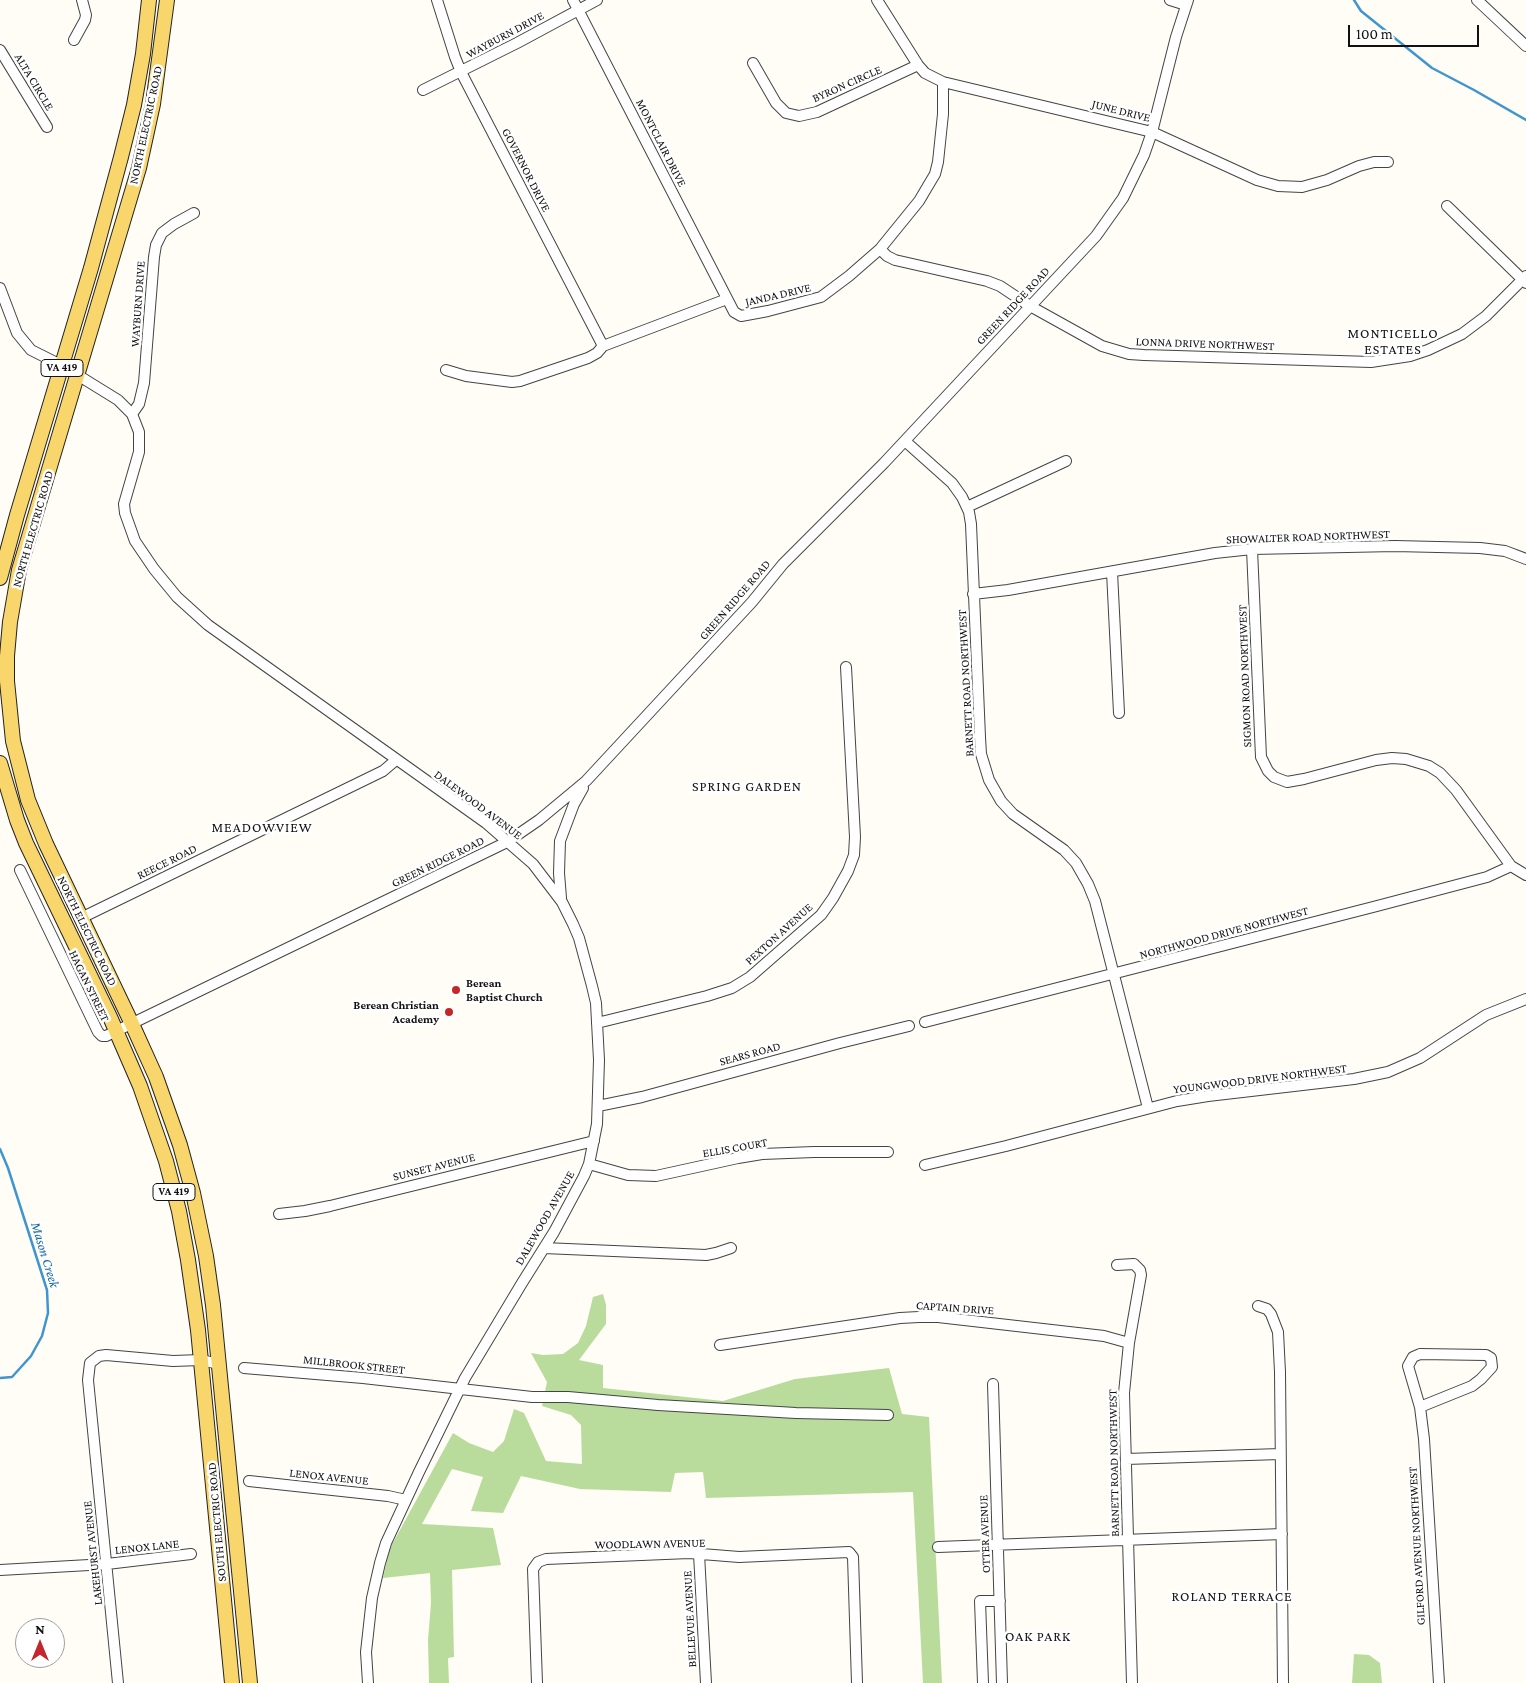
<!DOCTYPE html>
<html>
<head>
<meta charset="utf-8">
<style>
	body { margin:0 }
	#map { position:relative; width:1526px; height:1683px; overflow:hidden; background:#fffdf5; font-family:"Crimson Pro",serif }
	canvas { display:block }
	.north { position:absolute; left:15px; top:1618px; width:50px; height:50px; box-sizing:border-box; background:#fff; border:1px solid #a0a0a0; border-radius:50%; rotate:0deg; font-size:14px; font-weight:700; line-height:20px; text-align:center; color:#111 }
	.north::after { content:''; display:block; margin:auto; width:18px; height:22px; background:#c4262e; clip-path:polygon(50% 0,100% 100%,50% 72%,0 100%) }
	.scale { position:absolute; left:1348px; top:25px; width:131px; height:22px; box-sizing:border-box; border:2px solid #111; border-top:0; padding-left:6px; font-size:15px; line-height:18px; white-space:nowrap; color:#111; -webkit-text-stroke:4px #fff; paint-order:stroke }
</style>
</head>
<body>
<div id="map">
<canvas width="1526" height="1683"></canvas>
<div class="north">N</div>
<div class="scale">100 m</div>
</div>
<script>
const g = document.querySelector('canvas').getContext('2d');
g.lineJoin = 'round';
function fill(path, color) { g.fillStyle = color; g.fill(path, 'evenodd'); }
const toPath = rows => new Path2D(rows.map(r => 'M' + r).join(''));
function trace(path, color, width, dash) { g.strokeStyle = color; g.lineWidth = width; g.lineCap = dash ? 'butt' : 'round'; g.setLineDash(dash || []); g.stroke(path); }
function write(font, color, halo, rows, align = 'center') {
  g.font = font + ' "Crimson Pro",serif'; g.lineWidth = 5; g.setLineDash([]); g.textBaseline = 'middle'; g.strokeStyle = halo; g.fillStyle = color; for (const [text, x, y, turn = 0] of rows) {
    g.save(); g.translate(x, y); g.rotate((+turn || 0) * Math.PI / 180); g.textAlign = isNaN(turn) ? turn : align; if (halo) g.strokeText(text, 0, 0); g.fillText(text, 0, 0); g.restore();
  }
}
fill(toPath([
	[603,1294,606,1305,606,1324,579,1360,603,1365,603,1388,723,1401,795,1379,889,1368,902,1414,929,1417,942,1683,923,1683,913,1492,706,1498,703,1472,675,1473,671,1492,580,1489,521,1476,503,1513,471,1511,483,1477,452,1469,422,1524,493,1528,501,1565,452,1570,454,1657,448,1658,449,1683,429,1683,428,1640,431,1603,430,1573,383,1578,389,1550,453,1433,469,1443,493,1452,504,1441,514,1409,524,1413,546,1461,582,1464,581,1425,571,1415,542,1406,547,1382,531,1353,543,1355,563,1354,578,1343,586,1326,593,1297],
	[1354,1654,1369,1655,1380,1663,1382,1683,1352,1683]
]), '#b9dc9c');
trace(toPath([
	[1354,0,1361,11,1432,68,1474,90,1526,120],
	[0,1149,8,1168,47,1290,48,1313,42,1336,31,1356,12,1377,0,1378]
]), '#3f96cf', 2.5);
const minor = toPath([
	[437,0,455,57,461,72,603,346],
	[573,0,734,312,741,316,768,311,821,297,849,276,880,249,919,201,935,174,938,162,943,114,943,82],
	[877,0,918,65,925,73,943,82,1152,132,1257,180,1278,186,1302,187,1327,180,1359,166,1374,162,1388,162],
	[1170,0,1186,5],
	[1477,0,1526,46],
	[74,40,85,20,86,15,82,0],
	[0,50,47,127],
	[753,63,776,103,786,113,799,116,817,112,918,65],
	[423,90,517,43,597,0],
	[1447,206,1526,283],
	[880,249,887,256,895,260,987,281,1000,286,1030,306,1102,346,1129,354,1144,355,1371,362,1410,356,1428,350,1462,334,1486,316,1526,276],
	[0,288,17,333,31,350,63,366,118,400,132,414,139,432,139,452,124,504,125,513,135,541,154,569,177,597,208,625,486,823,533,864,562,902,573,924,579,938,592,986,596,1003,599,1060,597,1124,589,1164,584,1176,554,1232,522,1283,465,1378,419,1472,386,1543,380,1563,372,1598,366,1652,368,1683],
	[446,370,466,376,512,382,520,381,588,358,597,353,603,346,727,299],
	[132,414,139,404,144,383,154,257,156,245,162,233,174,224,194,213],
	[905,441,952,483,962,497,969,512,971,524,980,737,981,754,989,780,1001,801,1013,814,1064,850,1076,863,1088,884,1095,901,1148,1108],
	[967,507,1066,461],
	[1252,549,1261,757,1268,771,1274,777,1287,782,1304,779,1376,760,1392,758,1406,759,1429,766,1440,773,1456,790,1511,866],
	[1112,572,1119,713],
	[973,594,1008,590,1215,553,1252,549,1395,546,1480,548,1505,551,1526,559],
	[20,870,98,1032,102,1036,106,1036,507,842,539,820,586,781,752,602,783,564,884,463,1096,236,1123,198,1144,155,1152,132,1176,37,1188,0],
	[561,898,559,873,560,841,574,804,583,788],
	[81,918,383,771,396,760],
	[925,1022,1377,906,1487,877,1511,866,1526,875],
	[597,1023,707,996,732,988,750,977,821,915,833,898,848,871,854,855,855,837,846,667],
	[598,1106,642,1097,840,1043,909,1026],
	[589,1164,628,1175,656,1176,738,1158,762,1154,814,1152,888,1152],
	[925,1165,1006,1146,1177,1101,1208,1096,1354,1079,1388,1072,1420,1058,1486,1015,1526,999],
	[279,1214,305,1211,330,1206,594,1141],
	[544,1248,706,1255,716,1253,731,1248],
	[1117,1265,1134,1264,1140,1270,1141,1275,1129,1343,1124,1393,1132,1683],
	[1258,1306,1267,1309,1271,1314,1278,1332,1280,1372,1283,1683],
	[720,1345,900,1318,919,1317,938,1317,1104,1336,1129,1343],
	[1420,1354,1486,1355,1491,1358,1492,1367,1481,1379,1472,1386,1420,1407,1408,1366,1413,1357,1420,1354],
	[244,1368,363,1378,532,1397,568,1397,658,1405,796,1413,888,1415],
	[993,1384,1002,1683],
	[1420,1407,1424,1439,1439,1683],
	[1126,1459,1280,1454],
	[249,1481,388,1496,406,1500],
	[938,1547,1282,1534],
	[699,1554,706,1683],
	[0,1570,107,1564,191,1554],
	[118,1683,88,1380,90,1363,99,1356,106,1355,173,1361,201,1360,219,1364],
	[537,1683,533,1569,538,1562,546,1559,689,1553,739,1557,849,1552,853,1557,857,1683],
	[983,1683,980,1601,1000,1601]
]);
const major = toPath([
	[167,0,153,104,139,168,19,570,10,622,7,656,7,681,13,741,28,800,46,844,132,1024,156,1077,180,1145,193,1193,206,1256,213,1305,250,1683],
	[0,578,17,515,91,268,121,157,134,105,143,54,149,0],
	[0,763,17,820,26,843,110,1017,140,1086,166,1161,179,1211,188,1260,198,1330,232,1683]
]);
trace(minor, '#444', 12);
trace(major, '#222', 16);
trace(minor, '#fff', 10);
trace(major, '#f9d66b', 14);
for (const [x, y, r, color] of [
	[456,990,5,"#c4262e"],
	[449,1012,5,"#c4262e"]
]) { const dot = new Path2D(); dot.arc(x, y, r, 0, 2 * Math.PI); g.fillStyle = color; g.fill(dot); trace(dot, '#fff', 2); }
for (const [x, y, w] of [
	[62,368,42],
	[174,1192,42]
]) { const box = new Path2D(); box.roundRect(x - w / 2, y - 8.5, w, 17, 4); g.fillStyle = '#fff'; g.fill(box); trace(box, '#111', 1); }
write('bold 11px', '#111', null, [
	["VA 419",62,368],
	["VA 419",174,1192]
]);
write('12px', '#111', '#fff', [
	["WAYBURN DRIVE",505,35,-28],
	["ALTA CIRCLE",34,82,59],
	["BYRON CIRCLE",847,84,-24],
	["JUNE DRIVE",1121,111,14],
	["NORTH ELECTRIC ROAD",146,125,-78],
	["MONTCLAIR DRIVE",661,143,63],
	["GOVERNOR DRIVE",526,170,63],
	["JANDA DRIVE",778,295,-13],
	["WAYBURN DRIVE",138,304,-86],
	["GREEN RIDGE ROAD",1013,306,-47],
	["LONNA DRIVE NORTHWEST",1205,344,2],
	["NORTH ELECTRIC ROAD",33,529,-74],
	["SHOWALTER ROAD NORTHWEST",1308,537,-2],
	["GREEN RIDGE ROAD",735,600,-49],
	["SIGMON ROAD NORTHWEST",1245,676,-92],
	["BARNETT ROAD NORTHWEST",966,683,-93],
	["DALEWOOD AVENUE",478,805,37],
	["REECE ROAD",167,862,-26],
	["GREEN RIDGE ROAD",438,862,-26],
	["NORTH ELECTRIC ROAD",87,931,64],
	["NORTHWOOD DRIVE NORTHWEST",1224,933,-15],
	["PEXTON AVENUE",779,934,-42],
	["HAGAN STREET",89,986,64],
	["SEARS ROAD",750,1054,-15],
	["YOUNGWOOD DRIVE NORTHWEST",1260,1079,-7],
	["ELLIS COURT",735,1148,-10],
	["SUNSET AVENUE",434,1167,-14],
	["DALEWOOD AVENUE",545,1218,-60],
	["CAPTAIN DRIVE",955,1308,4],
	["MILLBROOK STREET",354,1365,6],
	["BARNETT ROAD NORTHWEST",1114,1463,-91],
	["LENOX AVENUE",329,1477,6],
	["SOUTH ELECTRIC ROAD",217,1522,-95],
	["OTTER AVENUE",985,1534,-92],
	["WOODLAWN AVENUE",650,1544,-1],
	["GILFORD AVENUE NORTHWEST",1417,1546,-93],
	["LENOX LANE",147,1547,-6],
	["LAKEHURST AVENUE",93,1553,-96],
	["BELLEVUE AVENUE",690,1619,-93]
]);
write('bold 12px', '#111', '#fff', [
	["Berean",466,983],
	["Baptist Church",466,997],
	["Berean Christian",439,1005,"right"],
	["Academy",439,1019,"right"]
], 'left');
g.letterSpacing = '1px';
write('14px', '#111', '#fff', [
	["MONTICELLO",1393,334],
	["ESTATES",1393,350],
	["SPRING GARDEN",747,787],
	["MEADOWVIEW",262,828],
	["ROLAND TERRACE",1232,1597],
	["OAK PARK",1038,1637]
]);
g.letterSpacing = '0px';
write('italic 14px', '#1768a6', '#fff', [
	["Mason Creek",45,1255,73]
]);
</script>
</body>
</html>
